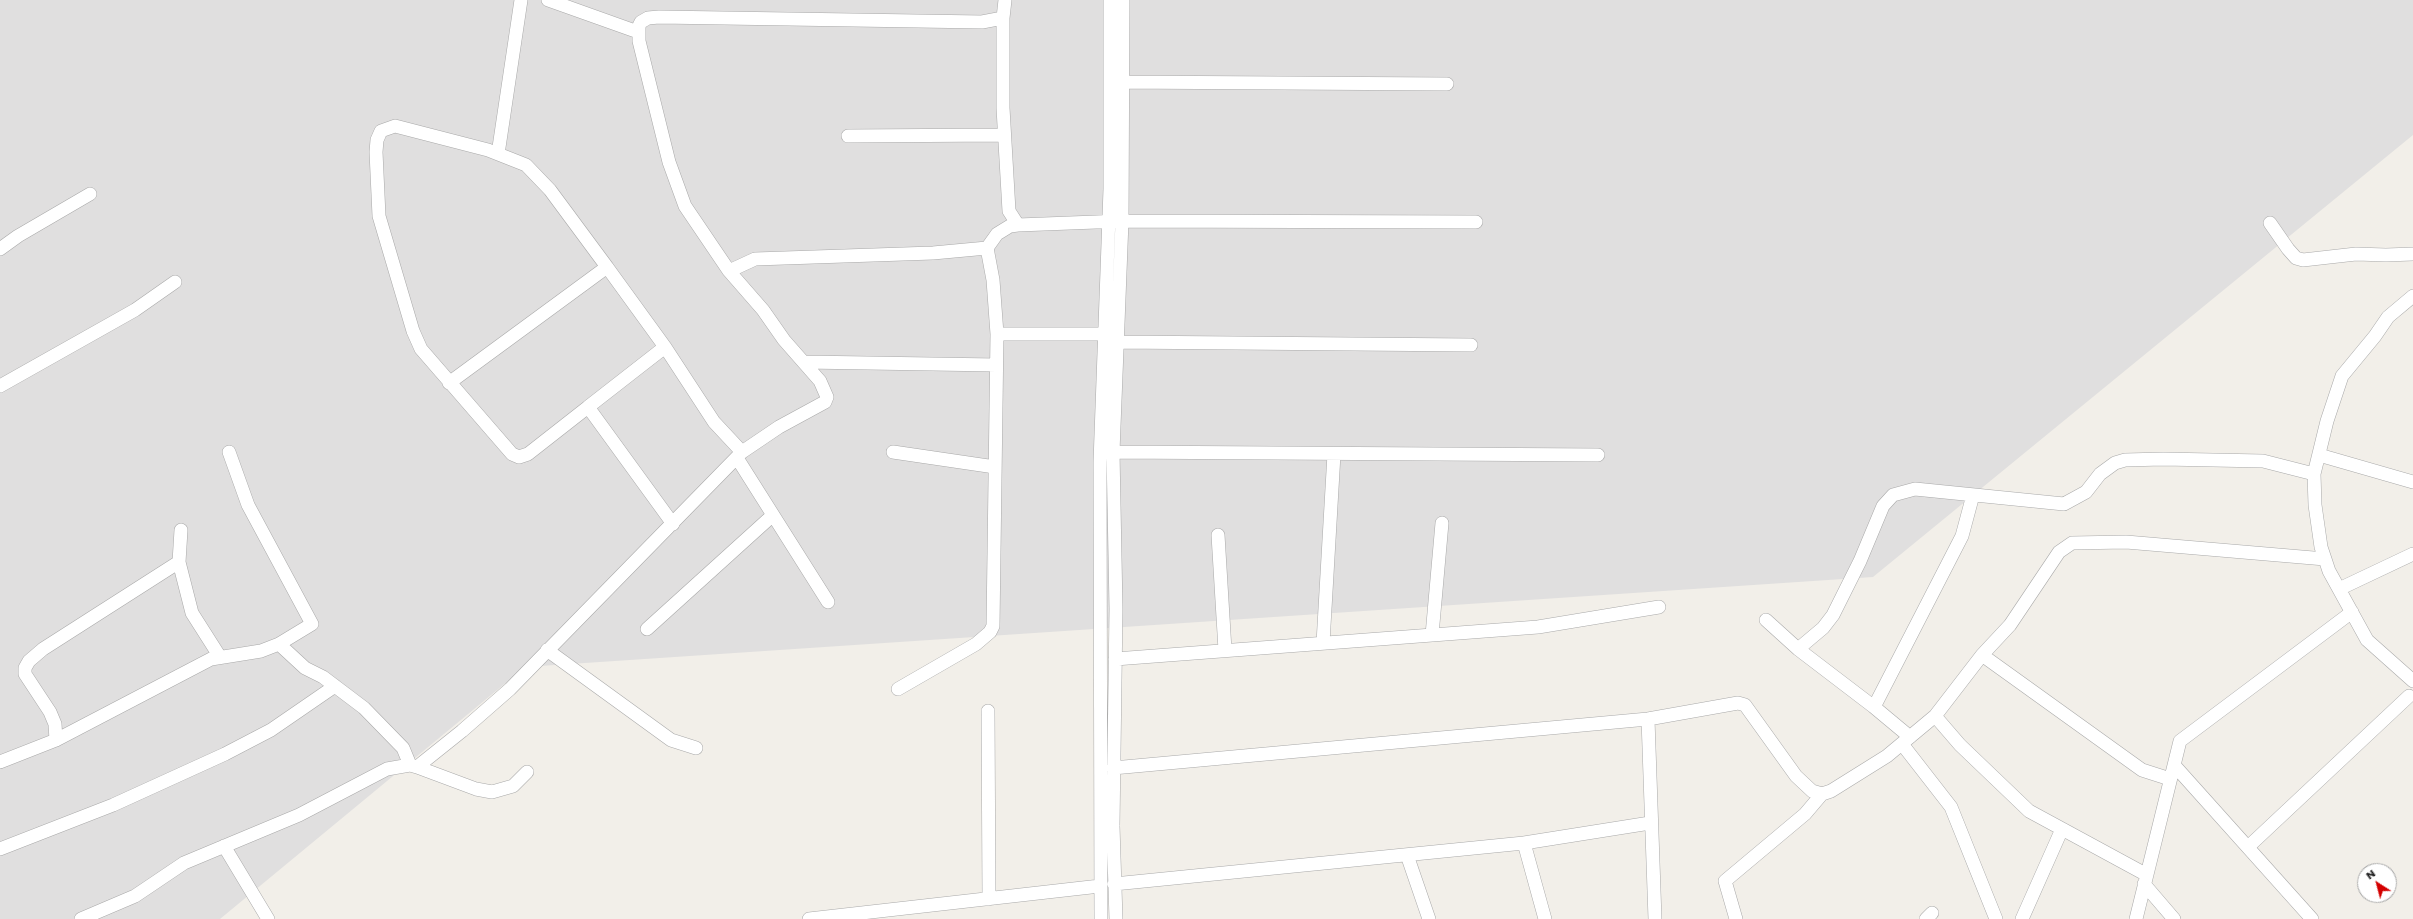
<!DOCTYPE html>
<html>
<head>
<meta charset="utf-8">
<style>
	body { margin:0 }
	#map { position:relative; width:2413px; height:919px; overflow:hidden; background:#f2efe9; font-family:Poppins,sans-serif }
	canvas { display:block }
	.north { position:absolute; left:2357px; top:863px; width:40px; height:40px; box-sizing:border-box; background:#fff; border:1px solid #a7a7a7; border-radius:50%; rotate:324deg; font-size:11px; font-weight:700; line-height:16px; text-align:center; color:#222 }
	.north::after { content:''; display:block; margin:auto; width:14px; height:18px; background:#d40000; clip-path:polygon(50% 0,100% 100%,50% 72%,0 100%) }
</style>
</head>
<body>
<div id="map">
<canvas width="2413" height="919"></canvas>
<div class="north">N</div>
</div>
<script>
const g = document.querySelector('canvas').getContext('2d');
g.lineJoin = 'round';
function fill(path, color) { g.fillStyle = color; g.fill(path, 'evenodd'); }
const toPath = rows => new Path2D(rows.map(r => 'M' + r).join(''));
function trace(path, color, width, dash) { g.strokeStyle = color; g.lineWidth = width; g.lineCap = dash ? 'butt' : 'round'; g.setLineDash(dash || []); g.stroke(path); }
fill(toPath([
	[0,0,2413,0,2413,135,1873,577,525,667,220,919,0,919]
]), '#e0dfdf');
const minor = toPath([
	[548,0,638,32],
	[1003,18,1003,108,1009,211,1018,225],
	[1116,82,1447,84],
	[848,136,1004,135],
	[498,154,521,0],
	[2270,223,2288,249,2296,258,2303,260,2356,254,2386,255,2413,254],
	[987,248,993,280,997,334,1104,334],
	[0,249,18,236,90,194],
	[729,271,755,259,933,253,987,248,997,234,1010,226,1018,225,1122,221,1476,222],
	[2413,296,2388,317,2375,336,2342,376,2327,421,2314,474,2315,505,2321,547,2329,571,2367,640,2413,681],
	[1117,342,1471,345],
	[804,362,996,365],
	[449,383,607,267,665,347],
	[0,386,135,310,175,282],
	[588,407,528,454,519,457,512,454,421,349,413,331,379,216,376,152,377,140,381,131,395,126,488,150,526,165,550,190,607,267],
	[893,452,995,467],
	[1113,452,1598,455],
	[2319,455,2413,482],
	[737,458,828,602],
	[673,524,588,407,665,347,714,422,742,452],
	[181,530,179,562,192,613,220,657],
	[1218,535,1225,650],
	[2339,589,2413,554],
	[1766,620,1798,649,1874,707,1910,737],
	[647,629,773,515],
	[1432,635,1442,523],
	[1323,643,1334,454],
	[279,644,305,668,323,677,364,708,403,748,410,765],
	[1798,649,1823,628,1833,615,1860,561,1883,506,1893,495,1915,489,2064,504,2086,492,2100,474,2115,463,2125,460,2163,459,2263,461,2314,474],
	[547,650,671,740,696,748],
	[1982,655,2142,770,2170,779],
	[1115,659,1538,627,1659,607],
	[898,689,976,644,990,632,993,626,997,334],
	[1874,707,1962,536,1973,495],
	[988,711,989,899],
	[1935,716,1960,745,2029,811,2147,875],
	[1648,719,1655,919],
	[56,740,55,724,50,712,25,674,25,668,29,661,43,649,179,562],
	[1902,744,1951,807,1996,919],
	[0,762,56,740,211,659,261,651,279,644,312,624,248,505,229,452],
	[2174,765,2312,919],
	[417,767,462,731,510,689,742,452,779,427,825,402,827,397,820,381,784,340,763,310,729,271,685,206,669,162,639,41,639,26,641,22,648,18,659,17,982,22,1003,18,1005,0],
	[1113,768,1648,719,1738,703,1745,705,1796,776,1812,791,1822,794,1831,791,1887,756,1935,716,1982,655,2010,625,2059,552,2072,543,2126,542,2325,559],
	[1524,843,1650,823],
	[224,846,268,919],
	[2248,847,2409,696],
	[0,849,113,805,225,754,271,730,335,686],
	[1407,855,1429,919],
	[1114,884,1524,843,1545,919],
	[2144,884,2174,919],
	[81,919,135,896,184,863,299,815,387,769,410,765,417,767,476,789,492,792,513,786,527,772],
	[809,919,1100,886],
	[1101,919,1100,462,1110,189,1110,0],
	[1116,919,1113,826,1116,609,1113,452,1122,221,1123,0],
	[1736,919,1725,881,1805,814,1822,794],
	[1926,919,1932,913],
	[2022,919,2062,829],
	[2136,919,2180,741,2352,612]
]);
trace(minor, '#a9a9a9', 14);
trace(minor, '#fff', 13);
</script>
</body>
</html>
